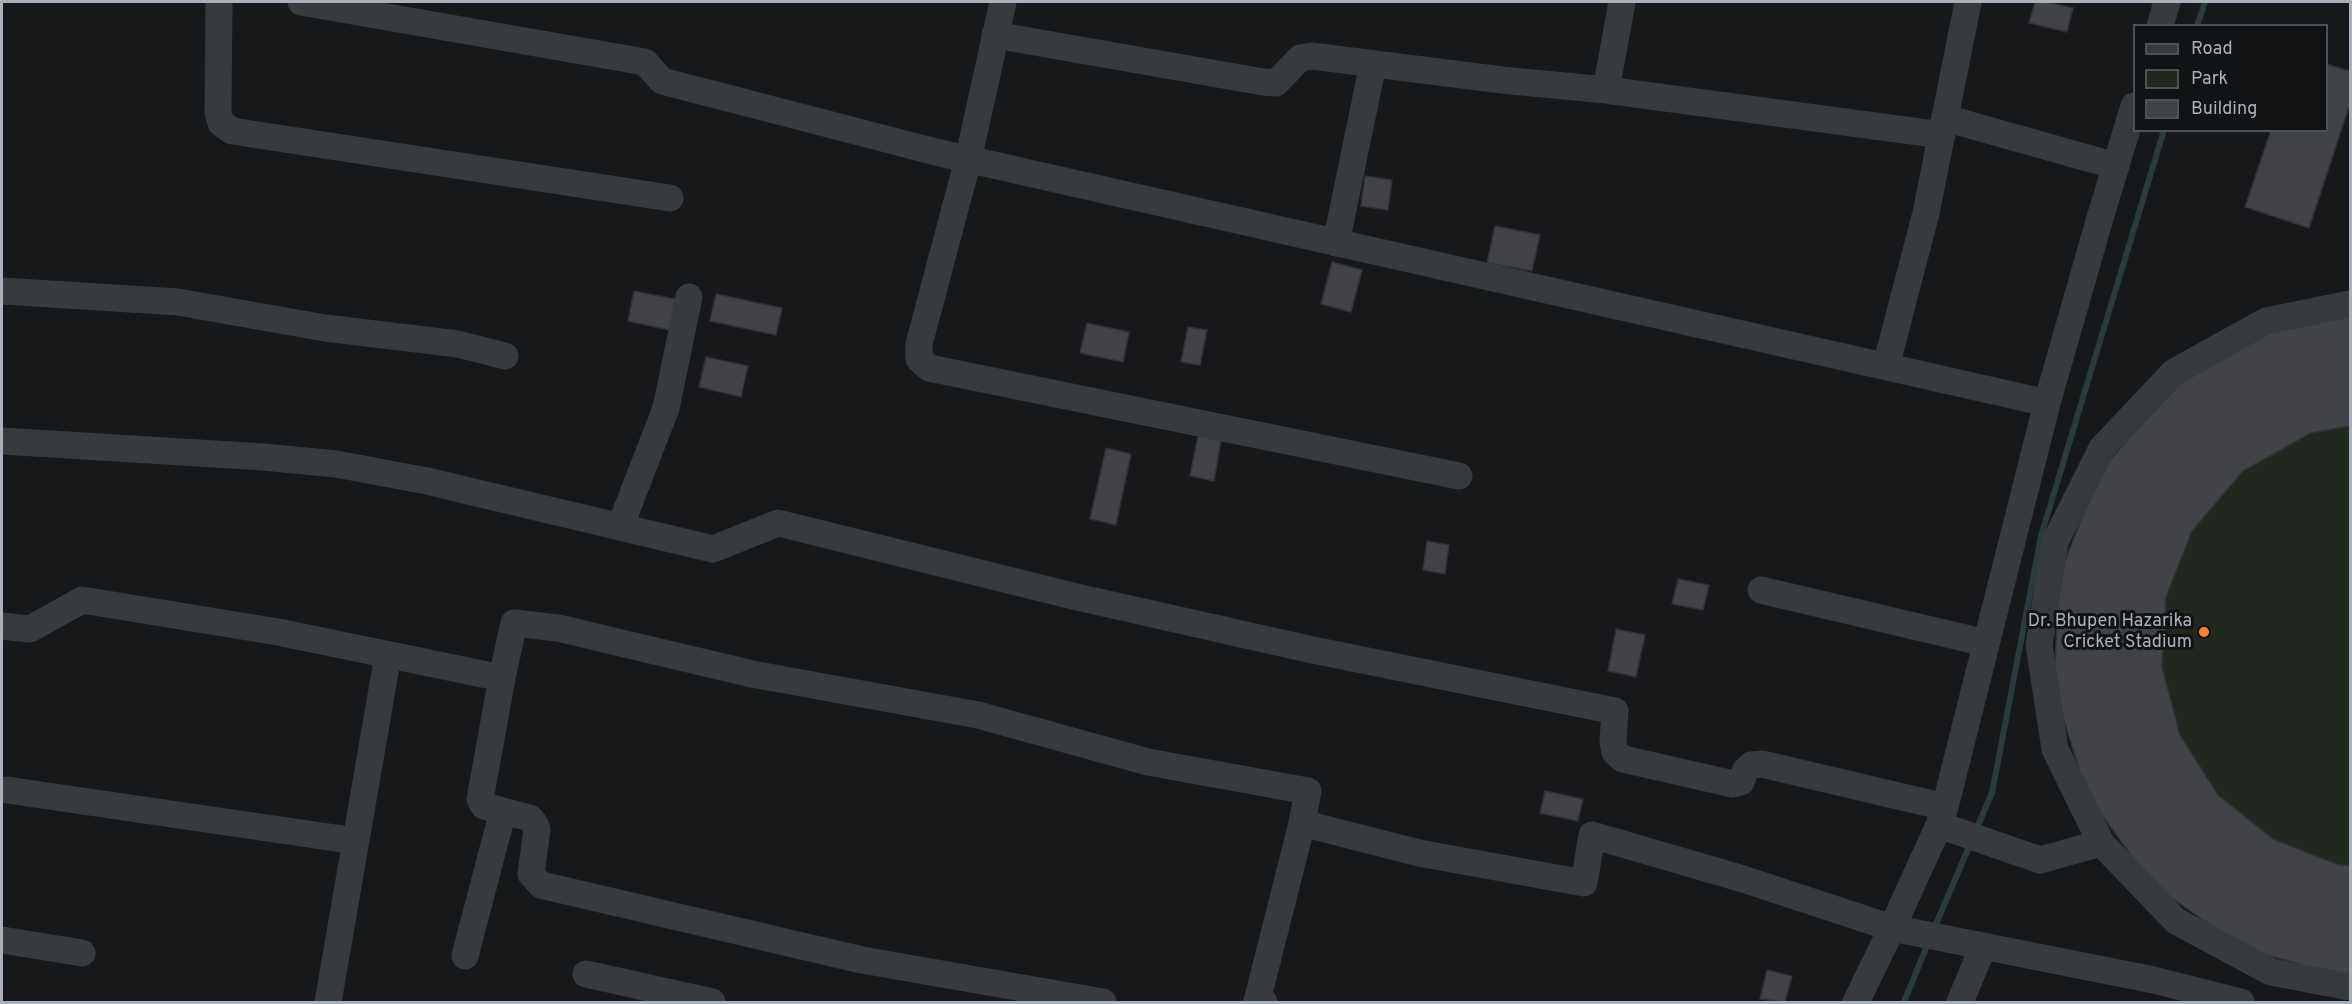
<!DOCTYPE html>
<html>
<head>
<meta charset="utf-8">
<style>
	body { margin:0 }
	#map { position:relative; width:2352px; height:1004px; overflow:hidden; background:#171819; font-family:Overpass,sans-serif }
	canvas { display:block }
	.frame { position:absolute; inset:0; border:3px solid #a9b2ba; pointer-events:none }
	.legend { position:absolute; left:2133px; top:24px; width:195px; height:108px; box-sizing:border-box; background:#121314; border:2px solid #4e5356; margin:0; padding:8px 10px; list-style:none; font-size:18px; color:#a9b2ba }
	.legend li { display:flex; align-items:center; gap:12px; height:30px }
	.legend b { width:30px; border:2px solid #4e5356 }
</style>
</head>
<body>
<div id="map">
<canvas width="2352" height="1004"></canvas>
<div class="frame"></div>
<ul class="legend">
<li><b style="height:8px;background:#383b3e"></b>Road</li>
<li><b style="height:16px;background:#20281f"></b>Park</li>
<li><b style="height:16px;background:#414346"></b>Building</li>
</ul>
</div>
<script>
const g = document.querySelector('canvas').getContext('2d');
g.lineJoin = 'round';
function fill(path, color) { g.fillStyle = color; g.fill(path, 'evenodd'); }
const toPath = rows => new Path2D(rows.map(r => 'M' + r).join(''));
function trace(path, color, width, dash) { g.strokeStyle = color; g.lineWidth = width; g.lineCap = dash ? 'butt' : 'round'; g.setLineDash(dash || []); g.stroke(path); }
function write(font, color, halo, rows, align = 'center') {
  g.font = font + ' Overpass,sans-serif'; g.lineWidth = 6; g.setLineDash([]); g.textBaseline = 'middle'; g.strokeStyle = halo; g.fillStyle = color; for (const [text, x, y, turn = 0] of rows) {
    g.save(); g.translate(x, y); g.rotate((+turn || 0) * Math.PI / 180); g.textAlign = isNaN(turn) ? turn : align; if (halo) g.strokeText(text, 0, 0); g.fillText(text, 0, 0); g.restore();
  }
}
fill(toPath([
	[2350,315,2350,978,2245,949,2153,885,2087,795,2054,688,2059,576,2100,472]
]), '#20281f');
trace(toPath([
	[2197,26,2205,2],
	[1976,830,1992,793,2041,536,2164,130],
	[1934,929,1971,842],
	[1904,1002,1929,941]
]), '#2c3a3e', 6);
const building = toPath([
	[2035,2,2047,2,2073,8,2067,32,2029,23,2035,2],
	[2326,64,2350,71,2350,104,2309,228,2245,207,2271,130,2326,130,2326,64],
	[1365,176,1392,180,1388,210,1361,206,1365,176],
	[1495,226,1540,235,1532,271,1487,263,1495,226],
	[1332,262,1362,270,1351,312,1321,304,1332,262],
	[634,291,680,300,674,331,628,321,634,291],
	[716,294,782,308,776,335,710,321,716,294],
	[2350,315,2350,426,2311,433,2243,471,2192,531,2166,597,2162,667,2180,735,2218,795,2273,839,2339,865,2350,865,2350,978,2245,949,2153,885,2087,795,2054,688,2059,576,2100,472,2171,389,2265,334,2350,315],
	[1087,323,1129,332,1123,362,1080,353,1087,323],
	[1188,327,1207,330,1200,365,1181,362,1188,327],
	[706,357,748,366,741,397,699,387,706,357],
	[1199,431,1222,435,1214,481,1190,476,1199,431],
	[1106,448,1131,454,1116,525,1090,519,1106,448],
	[1427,541,1449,545,1445,574,1423,570,1427,541],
	[1678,579,1709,585,1703,610,1672,604,1678,579],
	[1616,629,1645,635,1636,677,1608,671,1616,629],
	[1545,791,1583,799,1578,821,1540,813,1545,791],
	[1767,970,1792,976,1785,1002,1760,999,1767,970]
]);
fill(building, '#414346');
trace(building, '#313235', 1.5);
trace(toPath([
	[219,2,218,112,221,123,232,131,670,198],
	[301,2,645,62,662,81,936,152,2047,403],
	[1003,2,968,160,919,344,919,359,929,368,1459,476],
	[1622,2,1606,90,1942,135],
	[2160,26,2167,2],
	[995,35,1263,82,1276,83,1300,58,1312,56,1502,80,1606,90],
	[1945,118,2116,166],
	[1336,243,1373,64],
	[2,291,178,302,325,328,458,344,505,356],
	[2350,304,2266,321,2174,372,2102,448,2055,542,2039,645,2055,749,2101,843,2176,921,2271,972,2350,987],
	[1886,366,1926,213,1968,2],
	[2,441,264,457,336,464,427,481,713,549,778,523,1077,597,1308,649,1615,711,1613,742,1615,752,1623,759,1733,784,1741,782,1745,771,1751,765,1762,764,1945,807],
	[620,527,666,408,689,297],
	[1761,590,1986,643],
	[2,626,30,629,82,600,278,632,502,678,514,623,558,628,752,674,978,715,1148,762,1308,791,1302,823,1419,853,1584,883,1592,835,1743,879,1892,928,2154,980,2241,1002],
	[502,678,480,799,484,806,530,818,534,823,537,829,531,874,541,885,862,960,1103,1002],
	[7,790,356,841],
	[1939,825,2040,860,2101,843],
	[2,940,82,953],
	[465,956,503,811],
	[586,974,712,1002],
	[328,1002,388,655],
	[1264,1002,1257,1001,1302,823],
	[1856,1002,1892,928,1939,825,1945,807,2047,403,2100,218,2134,106],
	[1960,1002,1983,947]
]), '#383b3e', 27);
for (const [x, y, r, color] of [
	[2204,632,6,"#f9842f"]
]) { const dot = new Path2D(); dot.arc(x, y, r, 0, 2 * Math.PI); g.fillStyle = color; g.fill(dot); trace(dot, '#121314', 2); }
write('18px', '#a9b2ba', '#121314', [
	["Dr. Bhupen Hazarika",2192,622],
	["Cricket Stadium",2192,643]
], 'right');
</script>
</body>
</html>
